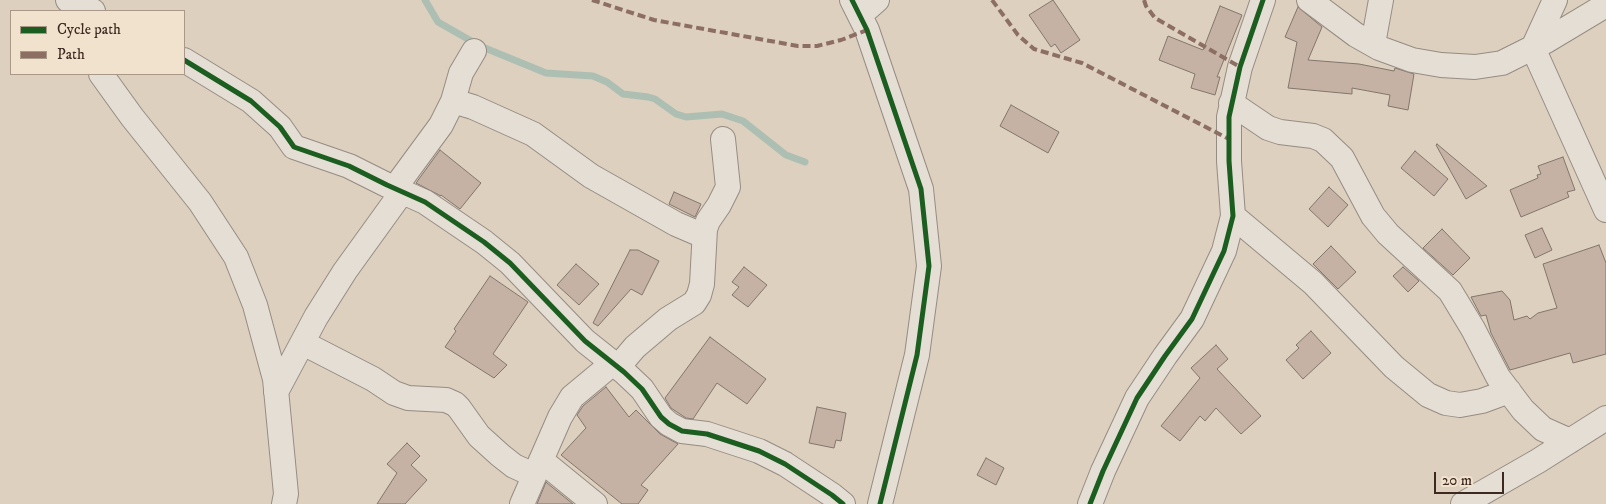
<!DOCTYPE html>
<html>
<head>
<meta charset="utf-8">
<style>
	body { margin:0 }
	#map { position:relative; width:1606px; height:504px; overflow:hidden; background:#ddd0bf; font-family:"IM FELL DW Pica",serif }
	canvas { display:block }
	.legend { position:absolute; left:10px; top:10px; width:175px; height:65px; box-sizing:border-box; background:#f1e2cd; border:1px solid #a99888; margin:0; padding:6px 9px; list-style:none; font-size:15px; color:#3d2920 }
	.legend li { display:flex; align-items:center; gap:10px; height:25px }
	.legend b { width:25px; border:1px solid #a99888 }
	.scale { position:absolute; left:1434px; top:472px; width:70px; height:22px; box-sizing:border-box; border:2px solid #3d2920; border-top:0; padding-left:6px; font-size:15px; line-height:18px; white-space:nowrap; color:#3d2920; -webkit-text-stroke:4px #f1e2cd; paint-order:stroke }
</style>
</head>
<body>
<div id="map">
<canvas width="1606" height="504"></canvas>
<ul class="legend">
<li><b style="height:6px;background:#1b5e20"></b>Cycle path</li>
<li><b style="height:6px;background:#8d6e63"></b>Path</li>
</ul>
<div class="scale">20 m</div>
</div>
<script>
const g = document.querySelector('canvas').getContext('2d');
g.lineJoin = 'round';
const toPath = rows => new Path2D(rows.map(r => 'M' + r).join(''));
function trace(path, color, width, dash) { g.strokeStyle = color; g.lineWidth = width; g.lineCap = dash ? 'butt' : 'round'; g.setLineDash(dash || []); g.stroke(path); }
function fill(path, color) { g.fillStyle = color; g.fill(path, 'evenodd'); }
trace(toPath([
	[425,0,438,22,480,46,546,73,593,76,607,82,623,94,648,97,655,99,676,114,686,117,722,114,743,121,786,155,805,162]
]), '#adbfb2', 7);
const building = toPath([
	[1053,0,1080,40,1061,53,1055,44,1051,47,1029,15,1053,0],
	[1220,6,1242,15,1217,77,1220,77,1215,95,1191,88,1195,74,1159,60,1168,36,1203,50,1220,6],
	[1298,7,1322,27,1308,60,1359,64,1394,71,1395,68,1414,74,1408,110,1388,106,1390,95,1352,88,1352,94,1288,88,1297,42,1285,37,1298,7],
	[1011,105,1059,132,1048,153,1000,126,1011,105],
	[1437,144,1487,186,1466,199,1436,145,1437,144],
	[440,150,481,183,460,209,441,195,441,196,416,183,440,150],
	[1415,151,1448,179,1434,196,1401,168,1415,151],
	[1563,157,1575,190,1567,192,1569,197,1521,217,1510,190,1538,178,1537,175,1541,174,1538,166,1563,157],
	[1329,187,1348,205,1328,227,1309,209,1329,187],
	[674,192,701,204,695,217,669,204,674,192],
	[1542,228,1552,250,1535,258,1525,235,1542,228],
	[1442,229,1470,258,1453,275,1423,248,1442,229],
	[1599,245,1606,263,1606,354,1573,363,1570,353,1510,370,1491,333,1486,315,1481,316,1471,297,1502,291,1510,300,1514,320,1527,316,1530,319,1538,313,1557,308,1543,264,1599,245],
	[1331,246,1356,272,1338,289,1313,264,1331,246],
	[630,250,638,250,659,261,642,295,631,289,598,326,593,323,630,250],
	[576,264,599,284,579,305,557,285,576,264],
	[744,267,767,285,748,307,732,295,739,287,732,282,744,267],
	[1403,267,1419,281,1408,292,1393,276,1403,267],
	[490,276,528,302,493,354,507,365,494,378,445,347,456,331,454,329,490,276],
	[1311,331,1331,353,1303,379,1286,360,1299,348,1296,345,1311,331],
	[710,337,766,379,747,404,717,383,693,419,686,418,671,408,665,398,710,337],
	[1216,345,1228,359,1217,369,1261,416,1241,434,1216,408,1205,421,1200,416,1180,441,1161,426,1200,378,1191,368,1216,345],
	[606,387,629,417,636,410,660,434,678,444,641,485,648,490,638,504,622,504,561,455,586,428,577,415,583,406,606,387],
	[817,407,846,413,841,441,836,440,834,448,809,443,817,407],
	[407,443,420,456,411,465,427,480,405,504,377,504,397,473,387,464,407,443],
	[986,458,1004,468,996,485,977,475,986,458],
	[546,482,547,483,573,504,537,504,546,482]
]);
fill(building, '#c6b2a5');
trace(building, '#80766c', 1);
const minor = toPath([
	[68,0,93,11],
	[852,0,867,30,921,189,929,266,917,355,880,504],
	[1309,0,1356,35,1379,48,1412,60,1441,65,1475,67,1502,63,1546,41,1606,5],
	[1555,0,1533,48,1606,210],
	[860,15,877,0],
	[1373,44,1381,0],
	[184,60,251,101,280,127,294,147,349,166,387,185,425,202,484,242,510,263,585,341,624,372,642,389,661,417,669,424,682,431,707,434,759,451,785,464,832,495,843,504],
	[101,74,132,117,200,202,236,257,255,305,275,379,286,494,284,504],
	[453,101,473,107,533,134,591,176,676,224,704,236],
	[1231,103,1268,128,1280,132,1313,136,1323,140,1342,158,1373,216,1388,234,1450,291,1473,329,1498,377,1523,410,1543,429,1570,441],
	[394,189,441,125,453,101,461,73,474,51],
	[1233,216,1313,283,1394,367,1428,395,1446,403,1460,405,1482,401,1509,391],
	[303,343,373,379,394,393,408,398,446,400,455,404,459,408,479,436,500,455,514,466,534,475],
	[618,367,635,347,668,319,694,303,699,295,702,284,705,229,708,221,719,205,728,187,723,139],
	[276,392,316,317,345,271,402,192],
	[541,460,595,504],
	[522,504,560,417,572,397,613,363],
	[1090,504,1103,471,1137,398,1165,356,1192,319,1224,251,1233,216,1229,161,1229,117,1240,67,1263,0],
	[1463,504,1538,461,1606,418]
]);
trace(minor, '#968c82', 26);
trace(minor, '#e4ded5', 24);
trace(toPath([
	[592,0,654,20,798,46,817,46,841,40,867,30],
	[992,0,1018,35,1034,49,1082,63,1229,139],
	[1144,0,1146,6,1155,18,1240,67]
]), '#8d6e63', 4, [8, 4]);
trace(toPath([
	[852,0,867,30,921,189,929,266,917,355,880,504],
	[184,60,251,101,280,127,294,147,349,166,387,185,425,202,484,242,510,263,585,341,624,372,642,389,661,417,669,424,682,431,707,434,759,451,785,464,832,495,843,504],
	[1090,504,1103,471,1137,398,1165,356,1192,319,1224,251,1233,216,1229,161,1229,117,1240,67,1263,0]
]), '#1b5e20', 5);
</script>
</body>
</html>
